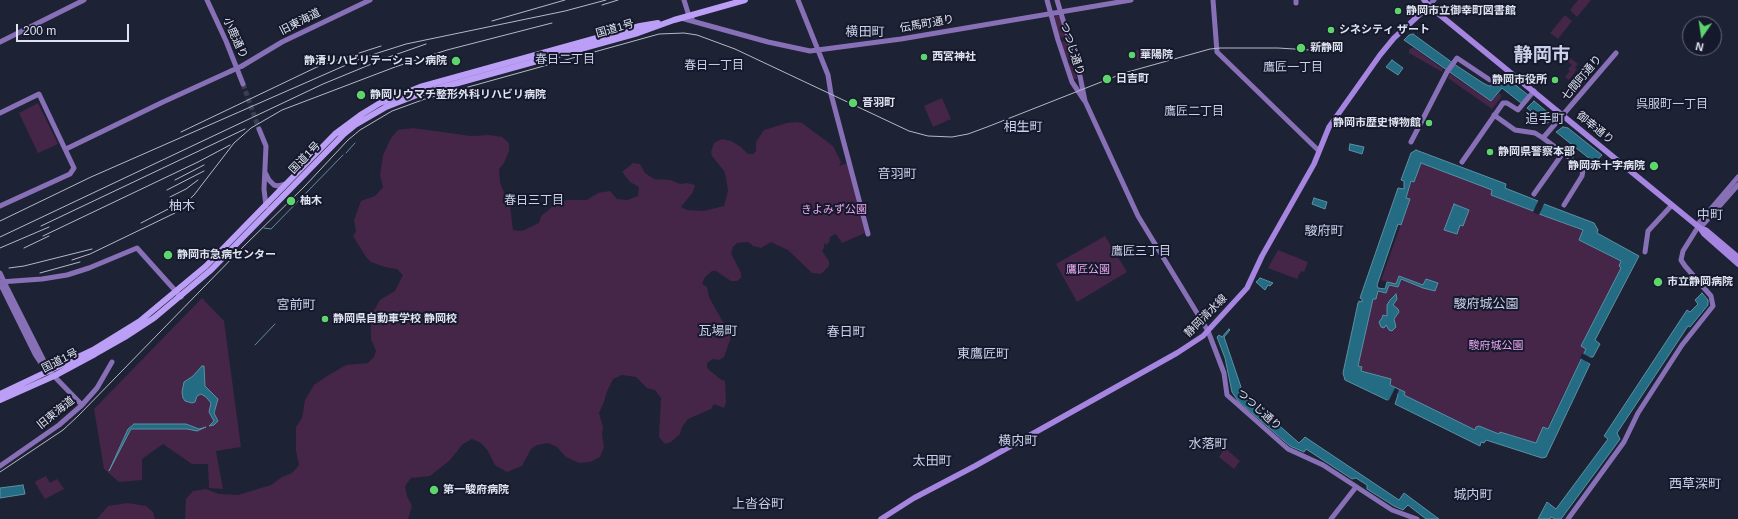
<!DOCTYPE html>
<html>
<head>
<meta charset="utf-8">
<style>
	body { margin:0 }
	#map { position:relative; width:1738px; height:519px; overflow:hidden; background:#1e2235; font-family:Helvetica,sans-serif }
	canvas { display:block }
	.north { position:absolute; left:1682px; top:16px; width:40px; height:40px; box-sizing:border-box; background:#15192b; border:1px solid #666a7a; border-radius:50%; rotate:193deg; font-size:11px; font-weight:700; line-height:16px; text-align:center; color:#dfe3f0 }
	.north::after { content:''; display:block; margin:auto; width:14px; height:18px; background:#5dd56c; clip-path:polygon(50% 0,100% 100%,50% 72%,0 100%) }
	.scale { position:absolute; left:16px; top:24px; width:113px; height:18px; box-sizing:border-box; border:2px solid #dfe3f0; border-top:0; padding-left:5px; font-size:12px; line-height:14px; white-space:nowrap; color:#dfe3f0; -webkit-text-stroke:3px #15192b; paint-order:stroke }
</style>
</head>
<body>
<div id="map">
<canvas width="1738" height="519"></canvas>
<div class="north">N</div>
<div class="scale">200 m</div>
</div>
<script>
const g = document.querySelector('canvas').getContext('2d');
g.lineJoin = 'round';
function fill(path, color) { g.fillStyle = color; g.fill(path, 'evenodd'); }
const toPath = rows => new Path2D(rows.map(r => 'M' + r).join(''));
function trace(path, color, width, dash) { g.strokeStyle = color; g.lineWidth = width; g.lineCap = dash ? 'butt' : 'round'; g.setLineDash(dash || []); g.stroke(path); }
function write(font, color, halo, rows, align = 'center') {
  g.font = font + ' Helvetica,"Noto Sans JP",sans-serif'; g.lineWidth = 4; g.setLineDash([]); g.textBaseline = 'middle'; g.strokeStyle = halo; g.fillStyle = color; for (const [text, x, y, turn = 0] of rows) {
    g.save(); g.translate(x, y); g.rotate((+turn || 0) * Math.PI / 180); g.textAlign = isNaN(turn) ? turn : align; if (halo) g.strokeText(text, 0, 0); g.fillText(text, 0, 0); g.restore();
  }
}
fill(toPath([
	[1578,0,1591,0,1577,17,1570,10],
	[1056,15,1060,16,1065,35,1063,38,1059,36,1054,18],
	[1565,15,1572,21,1558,39,1550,33],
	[1063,41,1067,42,1072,58,1071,60,1067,59,1061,44],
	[1165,47,1166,54,1137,61,1136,50],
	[1411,48,1414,48,1443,69,1442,72,1409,53,1409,50],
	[1570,58,1578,64,1575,67,1577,69,1569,80,1565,77,1570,71,1568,69,1572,65,1567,61],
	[1071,63,1074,65,1077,79,1074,79,1069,66],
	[1450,74,1491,101,1499,93,1502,96,1492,109,1448,78],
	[942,98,951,119,933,127,924,106],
	[38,103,58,144,38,153,19,113],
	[796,122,802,123,833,146,841,162,839,166,847,163,865,233,842,243,836,234,830,237,829,243,825,245,824,242,824,248,822,251,829,261,829,266,821,274,812,273,788,250,775,244,771,242,761,248,753,246,748,242,737,243,733,247,731,253,741,273,741,278,737,281,731,281,716,271,712,271,705,277,702,284,707,287,709,297,724,324,731,332,731,337,724,357,719,360,713,359,707,363,707,368,720,379,725,381,726,402,724,408,714,404,711,409,688,419,682,427,680,434,671,442,665,444,659,437,661,398,655,390,647,388,636,377,622,375,613,379,606,394,604,402,599,413,603,427,602,435,604,447,600,457,590,462,579,463,566,457,557,447,548,443,537,445,531,449,522,466,507,472,495,465,488,451,481,443,472,439,463,444,449,461,430,476,411,478,405,486,407,496,412,506,408,519,185,519,186,499,193,491,206,489,219,494,238,495,271,485,282,477,292,473,299,465,296,451,296,427,302,418,305,400,314,385,327,376,346,365,368,363,374,357,376,351,371,339,371,324,373,312,380,300,395,291,403,275,397,269,385,267,371,262,366,257,353,236,356,232,354,220,361,201,375,196,383,187,380,175,383,155,391,138,398,130,413,128,471,136,490,135,502,137,509,143,509,151,504,163,499,169,500,183,510,205,513,230,522,231,539,223,541,216,557,203,567,200,587,200,598,193,610,191,617,199,627,200,638,196,639,187,630,182,622,172,633,163,640,164,645,173,654,179,670,180,680,184,687,183,695,185,693,192,681,207,687,210,703,211,724,206,728,191,726,178,724,171,712,156,711,152,714,143,722,139,731,141,741,147,748,154,753,154,756,151,756,142,764,130,787,123],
	[1421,163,1493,190,1491,195,1540,212,1540,214,1583,231,1580,241,1621,261,1621,267,1581,346,1586,348,1547,429,1543,428,1536,443,1500,432,1499,434,1482,427,1475,430,1403,395,1396,388,1390,385,1391,379,1361,371,1358,366,1373,299,1376,299,1378,291,1386,293,1389,285,1398,287,1401,279,1435,291,1438,284,1426,279,1424,285,1399,276,1396,284,1381,280,1410,199,1406,198,1412,181,1414,181],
	[1105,236,1127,272,1077,302,1056,264],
	[1278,250,1308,262,1304,272,1301,271,1297,279,1268,268],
	[202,298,224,321,241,447,216,451,223,489,209,488,208,464,192,464,163,444,142,459,142,480,119,482,104,469,94,409],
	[1225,448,1240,461,1234,469,1219,457],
	[46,476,50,483,57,479,64,489,45,499,35,483,36,481],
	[128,503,146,506,153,512,155,519,97,519,108,506]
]), '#452548');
const water = toPath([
	[1413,34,1457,66,1483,83,1489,86,1505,83,1513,83,1528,95,1521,103,1502,88,1491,101,1404,40,1409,35,1413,34],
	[1392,60,1403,68,1398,75,1386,67,1392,60],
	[1534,101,1551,115,1550,120,1547,124,1527,108,1534,101],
	[1563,127,1568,128,1602,155,1595,163,1556,132,1563,127],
	[1350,144,1364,147,1362,154,1349,150,1350,144],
	[1416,150,1506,184,1505,188,1538,201,1537,204,1543,206,1544,204,1594,223,1598,230,1597,233,1639,256,1595,340,1600,344,1593,357,1590,357,1587,362,1590,364,1546,457,1542,458,1486,440,1484,443,1481,442,1480,446,1395,404,1398,395,1394,393,1389,401,1345,380,1343,373,1358,303,1359,301,1362,302,1362,299,1360,298,1398,188,1404,189,1404,181,1401,180,1411,153,1416,150],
	[1421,163,1492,190,1491,195,1533,211,1534,210,1540,212,1539,214,1583,230,1579,240,1621,261,1619,266,1621,268,1581,346,1586,349,1548,429,1543,427,1536,443,1500,432,1499,434,1479,426,1476,427,1475,430,1404,395,1405,392,1390,385,1391,379,1361,371,1362,367,1358,366,1373,299,1376,299,1378,291,1386,293,1389,285,1398,287,1401,279,1423,288,1435,291,1438,283,1426,279,1423,285,1399,276,1396,284,1387,282,1385,289,1378,288,1377,285,1398,224,1401,225,1410,199,1406,198,1411,181,1414,182,1421,163],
	[1314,198,1327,202,1325,209,1312,204,1314,198],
	[1454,204,1469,210,1463,226,1460,225,1457,234,1444,230,1454,204],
	[1260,278,1273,283,1270,286,1268,285,1265,290,1256,282,1260,278],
	[1702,293,1708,300,1708,305,1690,327,1688,326,1617,433,1620,439,1612,450,1561,519,1555,519,1551,517,1550,519,1538,519,1547,502,1556,509,1608,439,1604,436,1687,310,1690,312,1698,304,1695,300,1702,293],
	[1396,294,1397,299,1393,305,1398,309,1399,312,1394,319,1396,327,1392,331,1389,330,1386,325,1384,328,1381,327,1379,322,1382,318,1383,315,1387,316,1387,305,1390,300,1396,294],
	[1229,329,1230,330,1224,337,1241,387,1239,390,1299,443,1305,437,1399,500,1404,493,1439,519,1426,519,1408,505,1403,510,1394,506,1367,489,1367,485,1356,478,1352,479,1306,449,1304,452,1290,446,1238,401,1232,392,1225,358,1217,337,1219,335,1222,337,1229,329],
	[202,366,204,366,205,386,218,399,214,413,218,421,214,425,209,426,214,421,209,412,211,403,206,397,201,394,197,396,195,402,192,403,185,401,183,398,182,392,184,382,193,376,202,366],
	[134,424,186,424,199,429,206,427,197,431,187,429,131,429,109,471,128,429,134,424],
	[23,485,25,494,0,498,0,488,23,485]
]);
fill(water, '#236c83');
trace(water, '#5b90a4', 1);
fill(toPath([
	[1538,201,1544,204,1539,215,1533,212],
	[1582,353,1593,359,1591,359,1589,362,1591,364,1580,358],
	[1395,388,1399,390,1393,404,1395,396,1390,403,1386,401,1389,400]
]), '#1e2235');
trace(toPath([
	[346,153,355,143],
	[264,228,271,229,343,155],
	[255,345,275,324]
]), '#5b90a4', 1);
trace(toPath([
	[243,84,259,129]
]), '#3b3f51', 5, [5, 2.5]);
trace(toPath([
	[207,0,226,41,243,84],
	[684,0,689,16,692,18],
	[798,0,828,75,831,94,868,234],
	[1047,0,1058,40,1072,82,1084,100],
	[1057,0,1080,76,1085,101,1138,216,1208,331,1224,373,1227,395,1288,449,1323,465,1392,510,1417,519],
	[1213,0,1217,52,1319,151],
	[1296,0,1296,3],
	[1429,6,1434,0],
	[681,18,768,42,810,51,901,39,1131,0],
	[0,42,84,0],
	[242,66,282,42,370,0],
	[0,113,39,94,74,168,70,174,0,206],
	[1494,115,1515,130,1535,133,1543,138],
	[259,129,266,146,264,189,266,206],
	[1411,142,1447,72,1457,58,1490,80,1515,76],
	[66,149,163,102,231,71],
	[1462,162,1503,103,1507,103,1518,110,1534,91],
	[266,174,269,180,274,185,278,186,286,184],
	[1534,194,1563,153],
	[1564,205,1582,176,1583,170,1582,167,1543,138,1616,53],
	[1697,225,1738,177],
	[1700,228,1738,185],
	[1645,252,1648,231,1672,205],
	[0,282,42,279,67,275,89,268,137,248,181,297],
	[0,283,35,354,45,369,49,371,82,405],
	[8,290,49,371],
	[0,466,59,425,82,405,97,388,112,362],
	[1331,519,1356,487],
	[1568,519,1624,442,1638,413,1682,345,1713,306,1711,296,1685,266,1681,260,1683,251,1698,227]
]), '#8870b7', 5);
trace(toPath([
	[1424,0,1429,6,1700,228,1704,234,1738,264],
	[1700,228,1706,230,1738,257],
	[881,519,914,498,975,466,1177,353,1203,336,1247,288,1262,256,1314,164,1329,127,1380,55,1394,38,1429,6]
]), '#a585e0', 5.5);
trace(toPath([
	[0,394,93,350,140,321,206,266,335,134,362,114,380,103,420,87,640,26,658,23],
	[0,400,54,376,95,354,125,337,154,318,211,270,344,134,355,125,386,107,422,93,638,33,674,20,745,0]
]), '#bb9ef6', 6);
trace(toPath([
	[602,5,618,0],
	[492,21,565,0],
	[181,132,319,66,381,46],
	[175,180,204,165],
	[167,190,204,171],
	[170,197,186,189,198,180],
	[0,221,91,177,362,58,406,44,565,11,606,0],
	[141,223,176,205],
	[41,226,245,129],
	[43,236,198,162,230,145],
	[0,237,323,84,386,58,426,44],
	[0,248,49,227],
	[24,248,49,236],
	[72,260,90,254,175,213,194,195,234,143,251,128,282,110,395,67,447,50,552,23],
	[9,268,24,266,92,249],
	[40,273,80,262],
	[0,472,63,430,78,416,242,248,305,186,348,140,360,130,392,111,425,99,659,34,684,33,697,35,735,49,909,131,928,136,952,137,968,134,987,127,1124,73,1210,49,1220,48,1278,48,1326,51]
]), '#b5b9c7', 1);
trace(toPath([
	[231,71,242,66],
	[0,273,8,290]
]), '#8870b7', 5);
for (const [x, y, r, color] of [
	[1398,11,4,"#5dd56c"],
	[1331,30,4,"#5dd56c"],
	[1301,48,5,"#5dd56c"],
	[1132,55,4,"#5dd56c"],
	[924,57,4,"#5dd56c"],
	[456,61,5,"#5dd56c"],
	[1107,79,5,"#5dd56c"],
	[1555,80,4,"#5dd56c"],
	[361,95,5,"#5dd56c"],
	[853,103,5,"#5dd56c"],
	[1429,123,4,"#5dd56c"],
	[1490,152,4,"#5dd56c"],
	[1654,166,5,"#5dd56c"],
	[291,201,5,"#5dd56c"],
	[168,255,5,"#5dd56c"],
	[1658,282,5,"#5dd56c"],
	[325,319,4,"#5dd56c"],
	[434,490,5,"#5dd56c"]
]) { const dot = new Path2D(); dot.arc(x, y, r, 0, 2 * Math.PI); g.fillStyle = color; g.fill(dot); trace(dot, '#15192b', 1.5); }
write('bold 11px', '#dfe3f0', '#15192b', [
	["静岡市立御幸町図書館",1406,11],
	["シネシティ ザート",1339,30],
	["新静岡",1310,48],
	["華陽院",1140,55],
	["西宮神社",932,57],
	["静清リハビリテーション病院",447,61,"right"],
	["日吉町",1116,79],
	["静岡市役所",1547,80,"right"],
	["静岡リウマチ整形外科リハビリ病院",370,95],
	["音羽町",862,103],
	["静岡市歴史博物館",1421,123,"right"],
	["静岡県警察本部",1498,152],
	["静岡赤十字病院",1645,166,"right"],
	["柚木",300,201],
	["静岡市急病センター",177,255],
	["市立静岡病院",1667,282],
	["静岡県自動車学校 静岡校",333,319],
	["第一駿府病院",443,490]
], 'left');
write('11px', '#dfe3f0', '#15192b', [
	["旧東海道",300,22,-27],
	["伝馬町通り",927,24,-10],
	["国道1号",615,29,-16],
	["小鹿通り",235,38,66],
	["つつじ通り",1072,49,72],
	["七間町通り",1582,78,-50],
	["御幸通り",1595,128,39],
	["国道1号",305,158,-46],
	["静岡清水線",1206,316,-45],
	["国道1号",60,361,-27],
	["つつじ通り",1259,410,42],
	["旧東海道",56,413,-39]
]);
write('11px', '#eca5f1', '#15192b', [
	["きよみず公園",834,210],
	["鷹匠公園",1088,270],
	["駿府城公園",1496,346]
]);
write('12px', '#cad1ea', '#15192b', [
	["春日二丁目",565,60],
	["春日一丁目",714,66],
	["鷹匠一丁目",1293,68],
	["呉服町一丁目",1672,105],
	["鷹匠二丁目",1194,112],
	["春日三丁目",534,201],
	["鷹匠三丁目",1141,252]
]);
write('13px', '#cad1ea', '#15192b', [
	["横田町",865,32],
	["追手町",1545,119],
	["相生町",1023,127],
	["音羽町",897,174],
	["柚木",182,206],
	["中町",1710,215],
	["駿府町",1324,231],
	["駿府城公園",1486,304],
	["宮前町",296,305],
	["瓦場町",718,331],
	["春日町",846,332],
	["東鷹匠町",983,354],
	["横内町",1018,441],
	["水落町",1208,444],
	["太田町",932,461],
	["西草深町",1695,484],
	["城内町",1473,495],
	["上沓谷町",758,504]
]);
write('bold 19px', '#cad1ea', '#15192b', [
	["静岡市",1542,56]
]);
</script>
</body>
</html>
